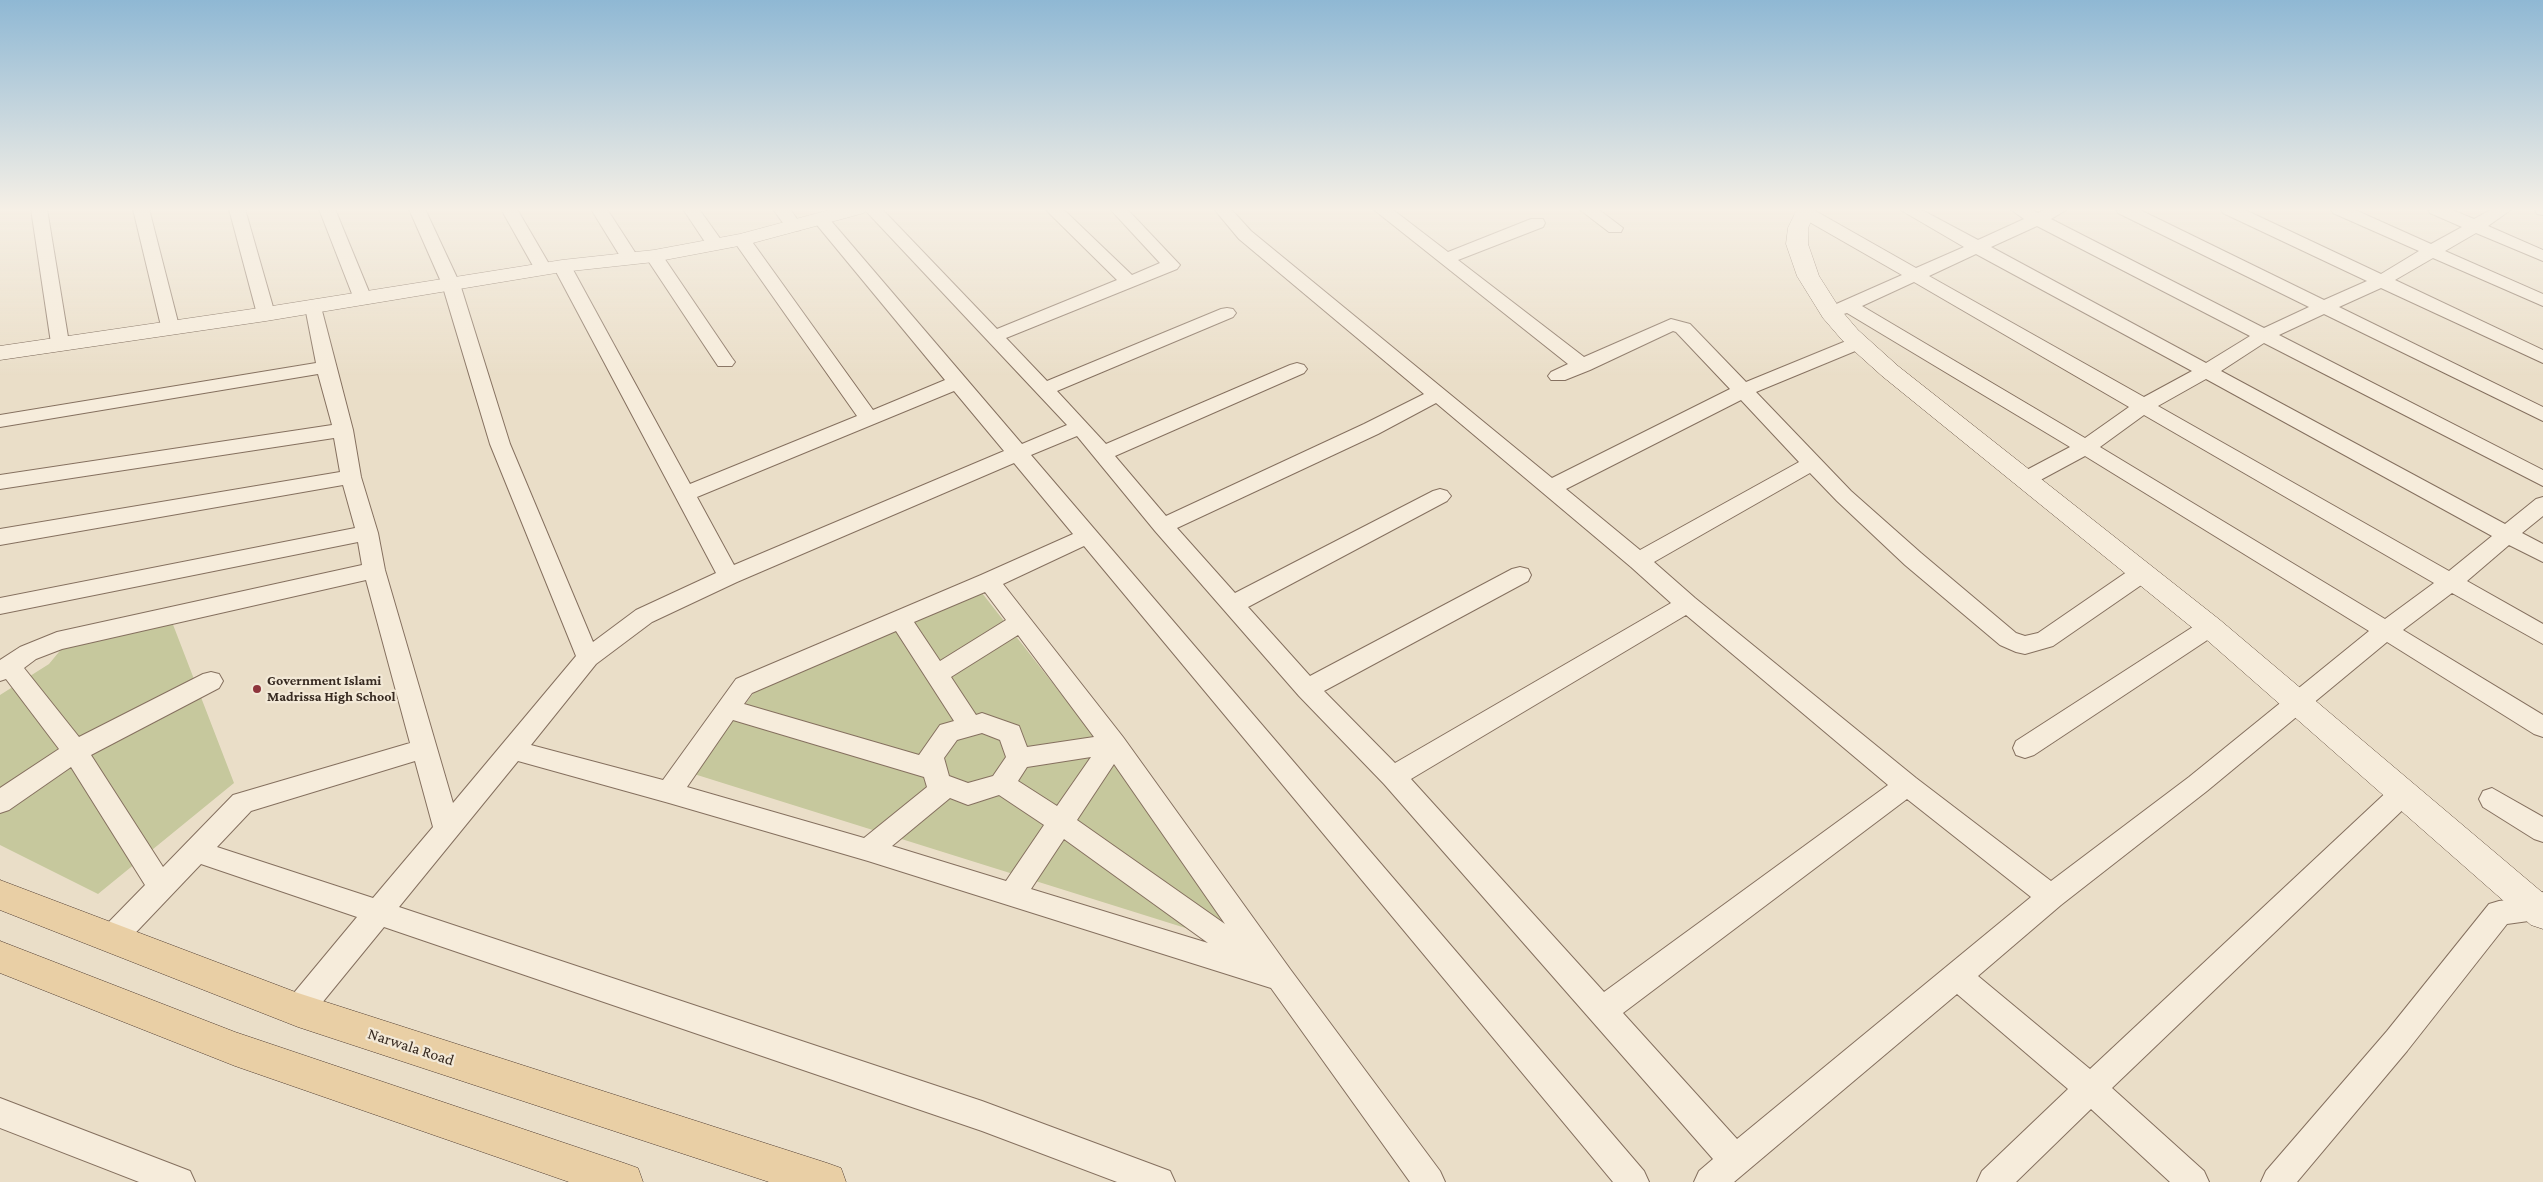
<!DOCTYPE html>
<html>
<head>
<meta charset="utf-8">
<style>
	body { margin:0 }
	canvas { display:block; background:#eadec8 }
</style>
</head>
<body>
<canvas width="2543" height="1182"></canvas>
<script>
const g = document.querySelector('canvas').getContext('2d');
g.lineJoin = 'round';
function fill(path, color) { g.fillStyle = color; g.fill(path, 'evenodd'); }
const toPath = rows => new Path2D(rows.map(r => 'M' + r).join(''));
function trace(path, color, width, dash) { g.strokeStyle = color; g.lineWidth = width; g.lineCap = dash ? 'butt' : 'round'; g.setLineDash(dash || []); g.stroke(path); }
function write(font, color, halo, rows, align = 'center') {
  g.font = font + ' "Crimson Pro",serif'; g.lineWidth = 4.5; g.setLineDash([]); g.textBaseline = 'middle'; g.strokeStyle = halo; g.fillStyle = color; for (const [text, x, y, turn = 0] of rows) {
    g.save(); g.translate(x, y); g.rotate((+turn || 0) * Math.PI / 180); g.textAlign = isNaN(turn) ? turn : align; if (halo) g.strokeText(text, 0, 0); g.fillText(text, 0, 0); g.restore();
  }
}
fill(toPath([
	[982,593,1243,926,1227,941,694,774,755,691],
	[172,622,234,783,98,894,0,845,0,695,49,664,68,641]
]), '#c6c89d');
const street = toPath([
	[31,209,47,209,69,343,67,347,60,349,53,347,51,343,31,209],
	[133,209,149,209,179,326,177,330,170,332,163,330,161,326,133,209],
	[229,209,245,209,275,314,272,318,266,319,260,318,257,314,229,209],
	[319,209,335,209,372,299,369,303,363,304,357,303,354,299,319,209],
	[409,209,425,209,460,284,510,444,593,642,636,610,716,573,553,266,556,262,562,261,568,262,571,266,690,484,857,416,733,240,736,236,748,236,873,410,945,380,812,219,814,215,826,215,1022,444,1067,425,864,209,882,209,997,329,1117,280,1045,209,1063,209,1132,275,1160,263,1110,209,1127,209,1180,265,1177,269,1006,338,1047,381,1221,309,1227,308,1233,309,1236,313,1233,317,1057,391,1106,444,1290,365,1297,363,1304,365,1307,369,1304,373,1115,456,1166,516,1364,424,1424,394,1239,239,1214,209,1231,209,1251,231,1552,478,1730,389,1676,332,1673,331,1590,370,1565,380,1551,380,1548,376,1551,372,1568,364,1373,209,1392,209,1448,252,1531,219,1543,219,1545,223,1543,227,1458,260,1584,357,1671,319,1690,324,1746,382,1851,339,1865,339,1867,343,1865,347,1756,392,1851,491,1921,553,2016,633,2025,636,2038,633,2134,567,2142,565,2150,567,2153,573,2150,579,2053,646,2025,654,2016,652,2000,645,1905,565,1837,501,1810,473,1654,562,1695,598,1916,778,2051,881,2189,777,2369,631,2085,456,2033,484,2026,486,2019,484,2016,479,2019,474,2070,447,1847,313,1831,318,1825,317,1822,313,1825,309,1902,275,1799,216,1797,212,1799,209,1812,209,1916,268,1964,247,1899,209,1920,209,1978,240,2024,219,2010,209,2031,209,2038,213,2046,209,2068,209,2051,219,2264,328,2309,307,2118,213,2116,209,2138,209,2324,300,2367,281,2223,213,2221,209,2243,209,2381,274,2419,251,2333,213,2331,209,2353,209,2431,244,2462,227,2430,213,2428,209,2450,209,2474,219,2492,209,2512,209,2488,226,2543,250,2543,261,2476,233,2445,251,2543,294,2543,306,2433,258,2395,280,2543,350,2543,363,2381,288,2339,307,2543,407,2543,421,2324,314,2279,335,2543,470,2543,486,2264,343,2221,371,2505,524,2536,499,2543,497,2543,516,2522,533,2543,544,2543,562,2509,545,2467,581,2543,624,2543,644,2452,593,2403,630,2543,715,2543,737,2534,734,2387,642,2207,791,2061,905,1978,976,2090,1069,2393,786,2402,783,2411,786,2415,794,2411,802,2112,1088,2204,1171,2209,1182,2170,1182,2091,1109,2016,1182,1977,1182,1982,1171,2068,1089,1957,994,1734,1182,1694,1182,1699,1171,1713,1159,1384,784,1299,696,1155,531,1077,436,1031,455,1644,1171,1649,1182,1613,1182,1084,546,1003,584,1123,737,1290,969,1440,1171,1445,1182,1410,1182,1271,988,868,861,669,803,518,761,399,907,982,1101,1170,1171,1175,1182,1117,1182,982,1131,384,927,308,1020,298,1024,288,1020,284,1010,288,1000,357,917,201,864,121,948,111,952,101,948,97,939,101,930,145,885,71,767,9,810,0,813,0,788,59,749,6,679,0,681,0,660,20,647,57,632,362,565,358,542,0,614,0,598,355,528,343,485,0,545,0,529,340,472,334,438,0,489,0,475,332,425,318,374,0,427,0,415,316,363,305,307,308,303,314,302,320,303,353,430,361,477,378,533,385,570,453,803,576,656,490,444,442,284,409,209],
	[2037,226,2250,336,2206,363,1991,247,2037,226],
	[1976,254,2192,371,2144,397,1929,276,1976,254],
	[1914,282,2129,407,2085,438,1862,306,1914,282],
	[2206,379,2492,536,2449,571,2158,406,2206,379],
	[954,391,1004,451,734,565,697,497,954,391],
	[1741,400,1799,462,1640,550,1566,489,1741,400],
	[1436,403,1631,567,1671,603,1395,763,1324,691,1528,581,1531,575,1528,569,1520,567,1512,569,1310,676,1248,607,1447,501,1451,496,1447,491,1440,489,1433,491,1235,593,1177,528,1378,434,1436,403],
	[2144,415,2434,583,2385,619,2100,447,2144,415],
	[1014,463,1073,534,981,575,736,679,663,780,531,745,596,664,652,622,737,582,1014,463],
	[366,580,410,743,233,795,163,867,91,755,219,688,223,681,219,674,211,672,203,674,79,737,24,668,36,659,62,649,366,580],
	[985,592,1006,620,940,661,914,622,985,592],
	[1686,615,1888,785,1604,992,1411,779,1686,615],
	[896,631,954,721,940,725,919,755,744,704,752,693,896,631],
	[1018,635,1094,737,1027,747,1019,726,982,713,976,715,951,677,1018,635],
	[733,720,924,777,927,787,864,838,687,787,733,720],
	[982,733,1000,740,1006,757,993,776,968,783,949,776,944,758,957,740,982,733],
	[1091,757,1057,806,1018,781,1027,767,1091,757],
	[415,761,433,827,373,898,217,847,251,811,415,761],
	[1114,764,1225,924,1077,820,1114,764],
	[999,795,1044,825,1006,881,892,846,950,798,968,805,999,795],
	[1907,799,2031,897,1737,1139,1623,1013,1907,799],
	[1064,839,1208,943,1031,889,1064,839],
	[501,209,517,209,552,269,549,273,537,273,501,209],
	[591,209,607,209,638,257,635,261,623,261,591,209],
	[683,209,699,209,724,244,721,248,709,248,683,209],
	[773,209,790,209,802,226,800,230,794,231,788,230,773,209],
	[1579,209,1598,209,1623,228,1621,232,1609,232,1579,209],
	[2534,209,2543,209,2543,215,2537,214,2534,209],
	[654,251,660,252,732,358,735,362,732,366,718,366,645,256,648,252,654,251],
	[2210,618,2218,621,2222,627,2218,633,2034,755,2025,758,2016,755,2013,748,2016,741,2202,621,2210,618],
	[2492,788,2543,817,2543,842,2534,839,2483,807,2479,799,2483,791,2492,788],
	[2543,892,2543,919,2507,924,2407,1051,2297,1182,2261,1182,2266,1171,2387,1031,2489,904,2499,901,2531,897,2543,892],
	[0,1098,190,1171,195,1182,139,1182,0,1128,0,1098]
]);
const secondary = toPath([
	[833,209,867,209,864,213,749,244,654,262,562,272,266,321,0,360,0,346,266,307,562,260,654,250,740,234,833,209],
	[1797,209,1817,209,1808,228,1808,244,1819,276,1840,309,1858,330,1898,366,2220,620,2543,893,2543,929,2531,925,2200,634,1882,376,1842,340,1823,318,1797,276,1786,244,1788,228,1797,209]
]);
const primary = toPath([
	[0,880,298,993,827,1163,841,1168,846,1182,769,1182,298,1027,0,910,0,880],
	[0,941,235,1032,624,1163,638,1168,643,1182,569,1182,235,1066,0,973,0,941]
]);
trace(street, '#85705f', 2);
trace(secondary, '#675242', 1);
trace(primary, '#533f33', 1);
fill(street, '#f6ecdb');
fill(secondary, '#f6ecdb');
fill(primary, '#e9cfa5');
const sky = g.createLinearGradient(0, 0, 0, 375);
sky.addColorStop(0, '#8fb8d4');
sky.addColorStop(0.56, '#f6f0e6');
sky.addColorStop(1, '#f6f0e600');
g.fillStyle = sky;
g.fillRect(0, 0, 2543, 375);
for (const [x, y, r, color] of [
	[257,689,5,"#8e353c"]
]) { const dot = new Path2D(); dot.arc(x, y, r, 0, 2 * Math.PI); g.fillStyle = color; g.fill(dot); trace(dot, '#f3e9d7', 2); }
write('bold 14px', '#372a21', '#f3e9d7', [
	["Government Islami",267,681],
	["Madrissa High School",267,697]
], 'left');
write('16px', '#372a21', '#f3e9d7', [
	["Narwala Road",411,1047,18]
]);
</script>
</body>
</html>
